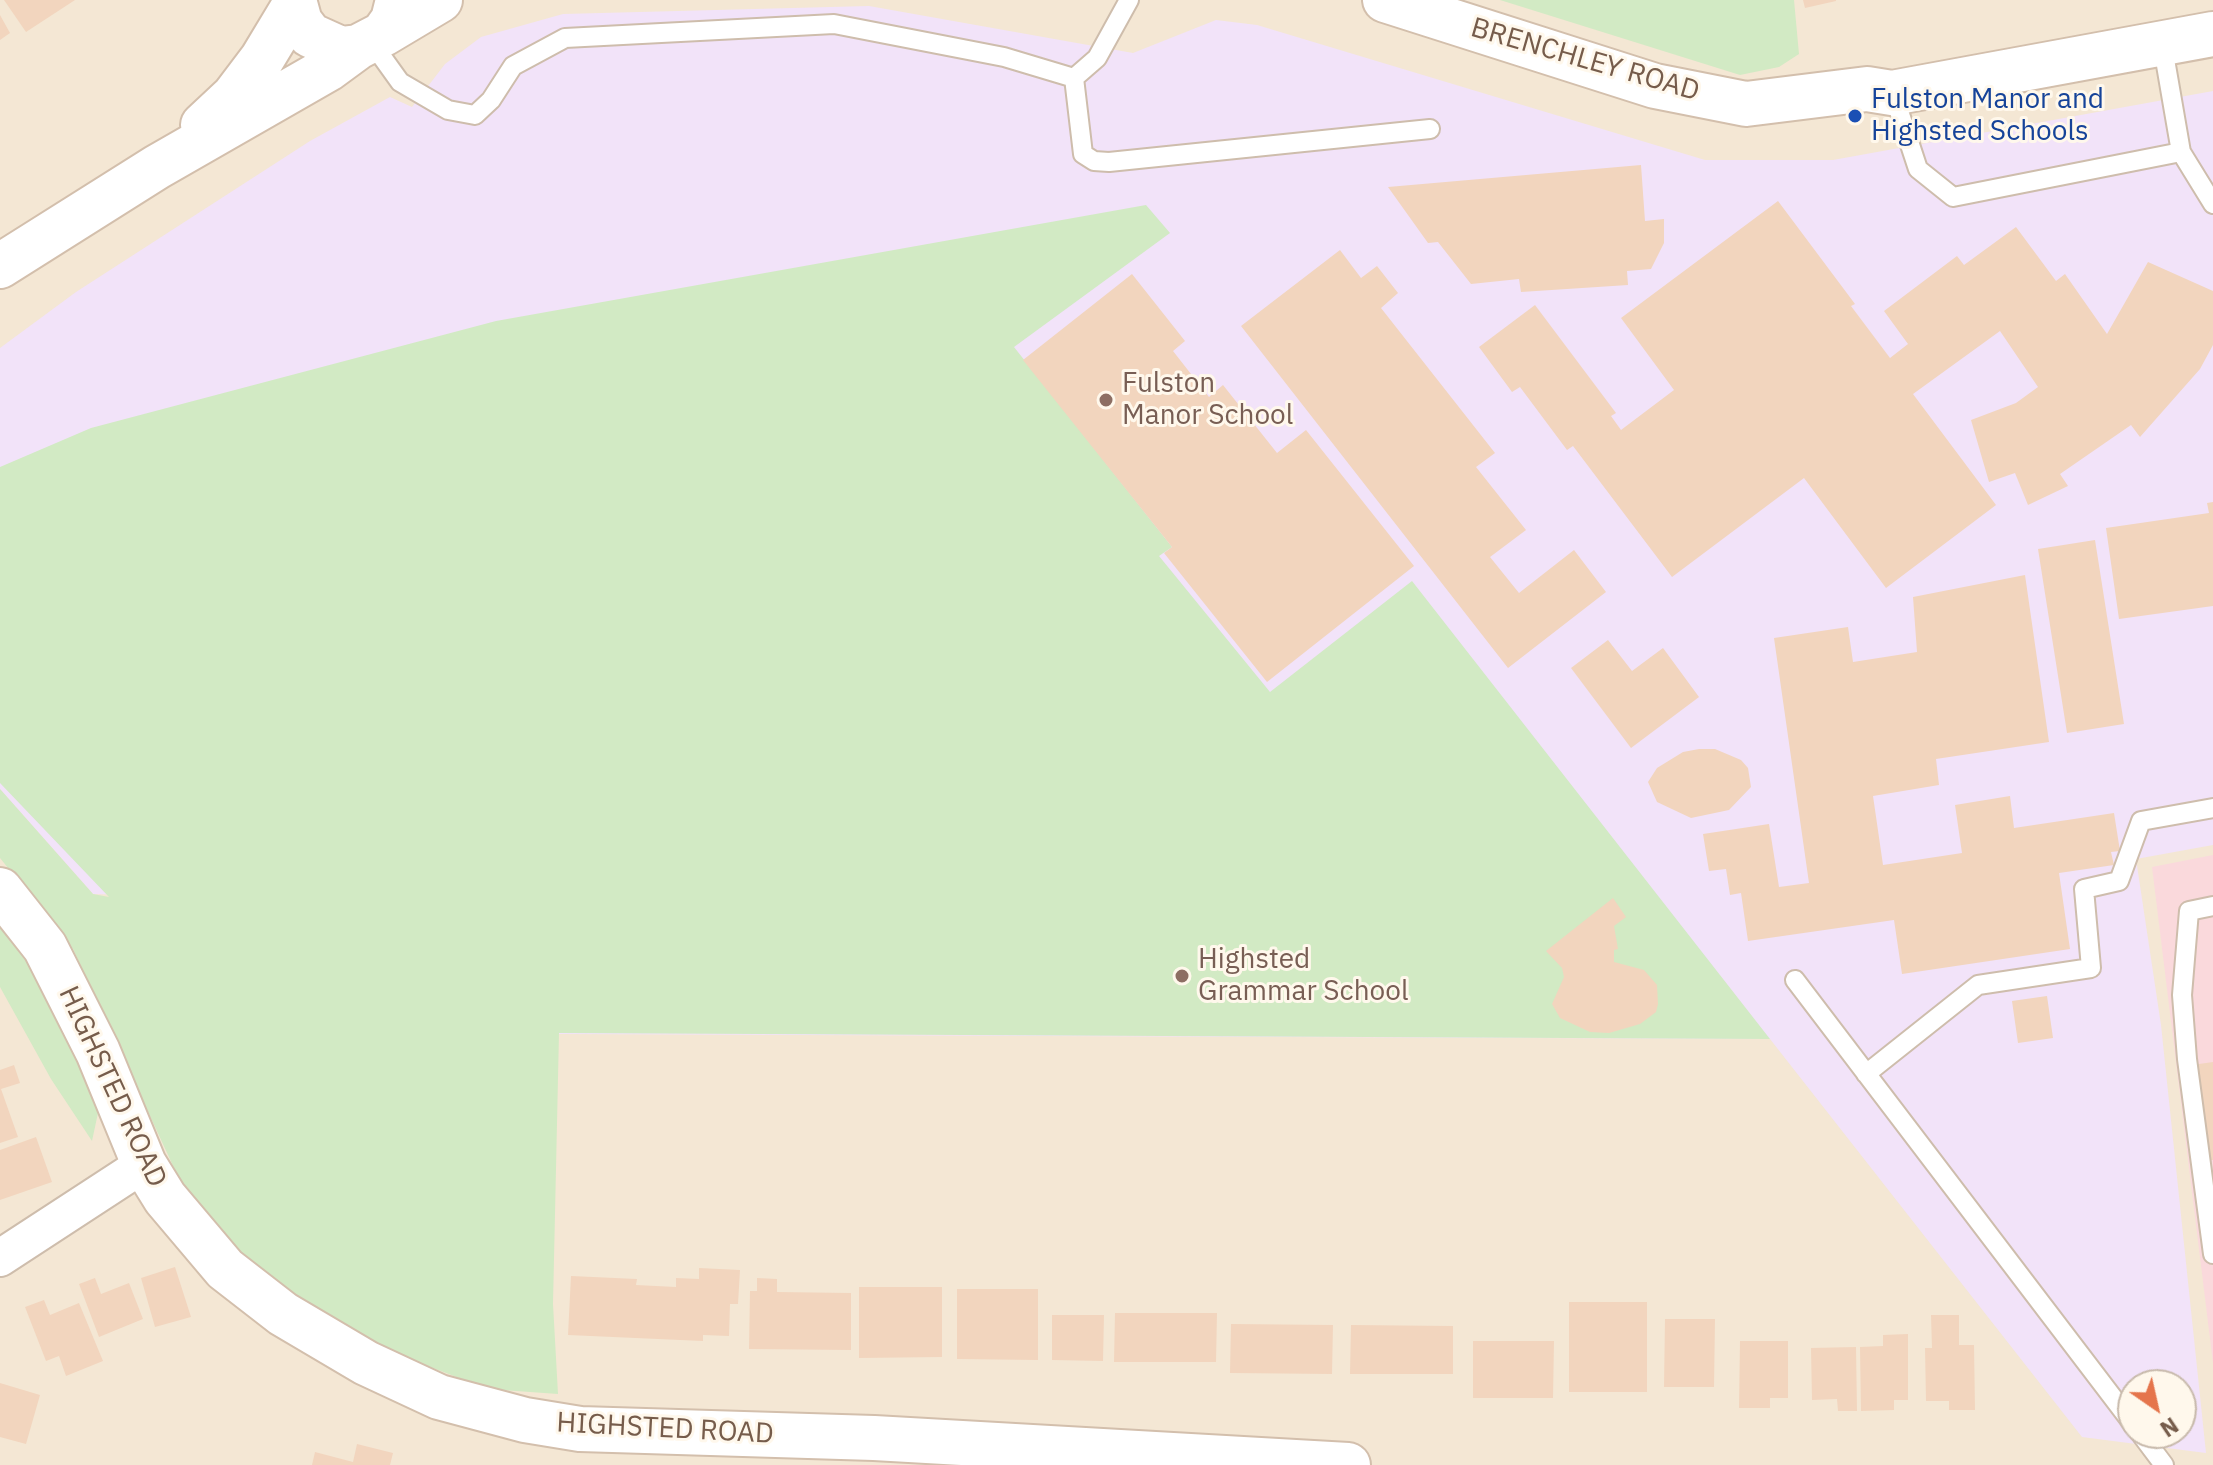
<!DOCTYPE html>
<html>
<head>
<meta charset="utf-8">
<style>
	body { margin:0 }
	#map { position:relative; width:2213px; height:1465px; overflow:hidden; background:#fcf5e6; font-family:"IBM Plex Sans",sans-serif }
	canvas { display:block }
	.north { position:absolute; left:2117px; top:1369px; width:80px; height:80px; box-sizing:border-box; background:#fff8ec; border:2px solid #c8baac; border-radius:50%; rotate:146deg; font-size:22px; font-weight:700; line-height:32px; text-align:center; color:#765c4b }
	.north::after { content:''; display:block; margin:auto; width:28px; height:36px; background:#e5754c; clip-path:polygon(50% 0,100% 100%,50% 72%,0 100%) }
</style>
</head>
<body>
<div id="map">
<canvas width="2213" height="1465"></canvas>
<div class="north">N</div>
</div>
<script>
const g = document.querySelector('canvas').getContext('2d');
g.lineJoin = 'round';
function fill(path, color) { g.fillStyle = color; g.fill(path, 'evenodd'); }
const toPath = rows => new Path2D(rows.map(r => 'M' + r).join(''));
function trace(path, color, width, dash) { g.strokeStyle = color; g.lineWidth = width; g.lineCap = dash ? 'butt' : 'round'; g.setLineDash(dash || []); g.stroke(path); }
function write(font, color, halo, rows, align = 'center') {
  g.font = font + ' "IBM Plex Sans",sans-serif'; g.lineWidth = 6; g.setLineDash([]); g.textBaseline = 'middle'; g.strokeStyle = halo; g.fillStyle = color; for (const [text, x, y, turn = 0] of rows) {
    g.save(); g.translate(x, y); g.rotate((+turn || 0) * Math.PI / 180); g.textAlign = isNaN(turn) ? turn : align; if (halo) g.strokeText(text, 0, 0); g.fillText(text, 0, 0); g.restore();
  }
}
fill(toPath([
	[0,0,2213,0,2213,1465,0,1465],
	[2133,1385,2181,1385,2181,1433,2133,1433]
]), '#f4e7d4');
fill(toPath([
	[869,6,1133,53,1216,20,1257,25,1705,160,1833,160,2213,91,2213,845,2136,859,2161,1025,2206,1453,2082,1437,1770,1039,558,1034,134,895,93,894,0,789,0,348,76,292,310,141,390,97,412,107,445,64,481,37,563,14],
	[2133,1385,2181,1385,2181,1433,2133,1433]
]), '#f2e3f9');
fill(toPath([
	[2213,855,2213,1363,2152,867]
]), '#fad9dc');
fill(toPath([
	[1500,0,1794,0,1799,54,1779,67,1740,75],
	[1146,205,1170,233,1014,347,1172,547,1159,556,1270,692,1412,581,1770,1039,559,1033,553,1304,558,1394,488,1389,378,1347,286,1295,233,1247,180,1181,73,949,0,858,0,789,93,894,109,897,0,783,0,467,91,428,496,321],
	[0,913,93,1082,98,1113,92,1141,51,1079,0,987]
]), '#d2eac4');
fill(toPath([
	[4,0,75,0,26,32],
	[1803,0,1836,0,1836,1,1805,8],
	[0,15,10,33,0,40],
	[1641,165,1645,221,1664,219,1664,243,1651,269,1627,271,1628,285,1521,292,1519,279,1471,284,1438,242,1428,243,1388,187],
	[1778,201,1855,304,1851,306,1890,358,1908,344,1884,311,1957,256,1964,265,2016,227,2056,281,2065,274,2107,334,2148,262,2213,291,2213,345,2200,369,2140,437,2131,425,2060,474,2068,486,2028,505,2015,473,1989,482,1971,420,2016,403,2038,387,2000,331,1913,394,1996,505,1886,588,1804,478,1672,577,1573,446,1567,450,1520,387,1512,392,1479,347,1535,305,1616,413,1611,416,1621,430,1674,390,1621,318],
	[1340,250,1361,278,1377,266,1398,293,1381,308,1495,453,1476,467,1526,530,1490,557,1519,593,1574,550,1606,592,1508,668,1241,326],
	[1132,274,1185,341,1173,351,1209,397,1223,385,1277,453,1306,430,1414,566,1267,682,1164,553,1172,547,1023,360],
	[2213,502,2213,606,2119,619,2106,528,2209,513,2207,503],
	[2095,540,2124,724,2067,733,2038,549],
	[2025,575,2049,742,1936,759,1939,785,1873,796,1883,865,1962,853,1955,805,2010,796,2014,828,2114,813,2120,851,2111,852,2114,865,2059,873,2070,949,1902,974,1894,920,1748,941,1741,893,1730,895,1726,869,1709,871,1703,834,1769,824,1779,887,1809,883,1774,638,1848,627,1853,662,1917,652,1913,597],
	[1608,640,1632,671,1663,648,1699,697,1631,748,1571,668],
	[1699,749,1715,749,1741,760,1748,768,1751,787,1729,810,1691,818,1657,802,1648,782,1657,768,1683,752],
	[1613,898,1626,917,1614,926,1618,949,1614,950,1614,962,1644,970,1657,985,1658,1004,1656,1012,1640,1024,1609,1033,1590,1032,1560,1018,1552,1004,1564,977,1562,968,1546,951],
	[2047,996,2053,1038,2018,1043,2012,1001],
	[2213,1062,2213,1160,2205,1160,2192,1065],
	[14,1065,20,1083,1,1089,18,1137,0,1143,0,1070],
	[36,1137,52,1182,0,1200,0,1150],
	[175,1267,191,1317,155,1327,141,1278],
	[699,1268,740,1270,738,1304,730,1304,729,1336,703,1335,703,1341,568,1335,571,1276,637,1279,636,1285,676,1287,676,1278,699,1279],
	[95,1278,101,1294,129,1283,143,1319,99,1337,79,1284],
	[757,1278,777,1279,777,1292,851,1293,851,1350,749,1349,750,1291,757,1291],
	[859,1287,942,1287,942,1357,859,1358],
	[957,1289,1038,1289,1038,1360,957,1359],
	[44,1300,50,1315,79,1303,103,1361,66,1376,59,1356,46,1361,25,1307],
	[1569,1302,1647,1302,1647,1392,1569,1392],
	[1115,1313,1217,1313,1216,1362,1114,1362],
	[1052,1315,1104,1315,1103,1361,1052,1360],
	[1931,1315,1959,1315,1959,1345,1974,1345,1975,1410,1949,1410,1949,1401,1926,1401,1925,1348,1932,1348],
	[1665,1319,1715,1319,1714,1387,1664,1387],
	[1231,1324,1333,1325,1332,1374,1230,1373],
	[1351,1325,1453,1326,1453,1374,1350,1374],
	[1908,1334,1908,1400,1894,1400,1894,1410,1861,1411,1860,1347,1883,1346,1883,1335],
	[1473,1341,1554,1341,1553,1398,1473,1398],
	[1740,1341,1788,1341,1788,1398,1770,1398,1770,1408,1739,1408],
	[1856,1347,1857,1411,1838,1411,1837,1399,1812,1400,1811,1348],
	[0,1383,40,1395,26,1444,0,1437],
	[357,1444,393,1453,390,1465,312,1465,315,1452,353,1462]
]), '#f2d5be');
const lane = toPath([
	[1129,0,1097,58,1074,78,1083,154,1094,161,1109,162,1430,129],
	[372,43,400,82,448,110,475,115,491,100,513,66,565,38,834,24,1004,57,1074,78],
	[1893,93,1918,169,1953,197,2181,152,2162,42],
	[2181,152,2213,204],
	[2213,906,2189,911,2182,995,2187,1059,2213,1254],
	[1795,980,2133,1424],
	[1866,1074,1978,985,2091,968,2084,889,2119,881,2141,821,2213,808],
	[2140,1433,2164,1465]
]);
const street = toPath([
	[0,1258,144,1164]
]);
const secondary = toPath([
	[294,0,300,22,310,35,341,49,358,47,383,34,393,20,398,0],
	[1385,0,1655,86,1746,104,1867,89,1892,93,2213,34],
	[383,34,440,0],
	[203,125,234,96,262,59,294,6],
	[0,266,157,167,328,69,358,47],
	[0,890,45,947,98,1052,144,1164,165,1198,225,1269,283,1314,366,1363,439,1397,525,1420,580,1429,874,1438,1348,1465]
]);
trace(lane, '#cebdac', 22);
trace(street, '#cebdac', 40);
trace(secondary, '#d3bfac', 48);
trace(lane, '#fff', 18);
trace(street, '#fff', 36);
trace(secondary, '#fff', 44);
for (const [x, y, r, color] of [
	[1855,116,8,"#1a4fb4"],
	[1106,400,8,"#8d6e63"],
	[1182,976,8,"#8d6e63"]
]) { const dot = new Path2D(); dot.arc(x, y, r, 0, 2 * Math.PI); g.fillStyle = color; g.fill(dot); trace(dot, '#fff8ec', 3); }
write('28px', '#765c4b', '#fff8ec', [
	["BRENCHLEY ROAD",1585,60,16],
	["HIGHSTED ROAD",112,1087,65],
	["HIGHSTED ROAD",665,1429,3]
]);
write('28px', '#164399', '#fff8ec', [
	["Fulston Manor and",1871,100],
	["Highsted Schools",1871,132]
], 'left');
write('28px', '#785e54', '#fff8ec', [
	["Fulston",1122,384],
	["Manor School",1122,416],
	["Highsted",1198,960],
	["Grammar School",1198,992]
], 'left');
</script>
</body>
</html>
